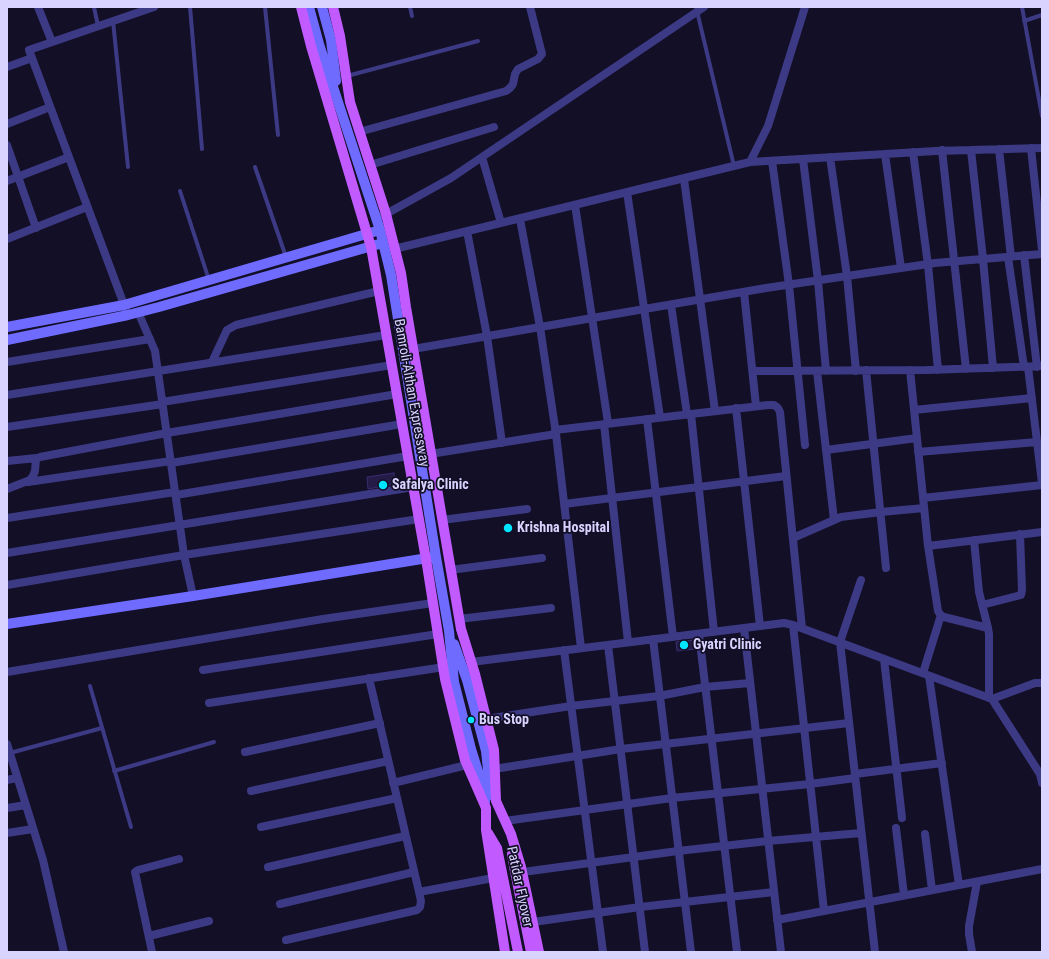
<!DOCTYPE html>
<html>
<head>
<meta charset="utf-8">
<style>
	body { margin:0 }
	#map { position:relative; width:1049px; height:959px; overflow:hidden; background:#130f26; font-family:"Roboto Condensed",sans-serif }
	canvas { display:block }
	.frame { position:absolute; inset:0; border:8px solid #d9d4ff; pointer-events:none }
</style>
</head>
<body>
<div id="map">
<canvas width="1049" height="959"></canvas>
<div class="frame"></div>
</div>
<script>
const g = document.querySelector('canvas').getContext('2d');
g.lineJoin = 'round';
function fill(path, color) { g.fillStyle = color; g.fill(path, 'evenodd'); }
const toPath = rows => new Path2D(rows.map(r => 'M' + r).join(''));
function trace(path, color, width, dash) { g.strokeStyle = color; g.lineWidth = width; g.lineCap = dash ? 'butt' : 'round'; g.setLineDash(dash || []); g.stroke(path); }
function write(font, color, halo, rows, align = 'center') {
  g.font = font + ' "Roboto Condensed",sans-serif'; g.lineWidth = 3.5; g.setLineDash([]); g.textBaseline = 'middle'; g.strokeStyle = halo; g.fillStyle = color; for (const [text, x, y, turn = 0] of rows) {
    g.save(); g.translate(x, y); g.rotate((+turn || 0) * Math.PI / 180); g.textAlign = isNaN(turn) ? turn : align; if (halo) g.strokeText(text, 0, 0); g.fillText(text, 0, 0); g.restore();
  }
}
const building = toPath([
	[394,473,395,484,368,489,367,477,394,473],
	[694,640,695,649,677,651,676,642,694,640]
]);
fill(building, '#241b47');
trace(building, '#3b2d73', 1);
trace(toPath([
	[94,7,98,26],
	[190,7,202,149],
	[265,7,278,135],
	[410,7,412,16],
	[696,7,734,166],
	[1022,7,1042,116],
	[113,21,128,167],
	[1024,21,1042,15],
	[347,76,478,41],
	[255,167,286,257],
	[180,191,209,280],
	[90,686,131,827],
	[10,753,102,728],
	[114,771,214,742]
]), '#3d3a85', 4);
trace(toPath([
	[38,7,52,42],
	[7,67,32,58],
	[7,124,50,107],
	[359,132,506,91,510,88,513,84,515,74,518,69,538,59,542,54,530,7],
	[7,145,36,228],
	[1031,148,1042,250],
	[999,149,1011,257],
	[942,150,966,369],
	[971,150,983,259,993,368],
	[913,152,928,265,938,370],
	[885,154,901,268],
	[482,157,501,223],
	[830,157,847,276,856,371],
	[803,159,818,281,826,371],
	[772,161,789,285,805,445],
	[750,162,768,126,805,7],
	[370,165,494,127],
	[684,179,715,411],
	[7,181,69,157],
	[627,192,660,417],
	[575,205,608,423],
	[375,218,386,214,451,178,704,7],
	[520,219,540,327,556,434,581,648],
	[467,231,487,336,502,443],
	[7,239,87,207],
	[390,250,750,162,936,151,1042,148],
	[1024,255,1037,367],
	[1008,257,1024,367],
	[744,292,756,406],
	[671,305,687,414],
	[126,310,29,50,154,7],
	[138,312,155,351,184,555,193,596],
	[413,349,766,288,935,263,1042,254],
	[7,362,150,339],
	[212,362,227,330,236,325,379,291],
	[1028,367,1042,483],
	[866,370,886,568],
	[910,370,928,546,938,611,941,616,944,617,988,628],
	[753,371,927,370,1042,366],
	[817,371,834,520],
	[7,395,386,335],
	[162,402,392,365],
	[736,408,760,626],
	[914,410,1032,398],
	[691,414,714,632],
	[647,419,673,637],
	[604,424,628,642],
	[7,427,163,404],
	[555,430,768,405,774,405,778,408,780,412,802,628],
	[826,450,917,438],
	[918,452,1037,442],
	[430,454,556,434],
	[7,461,37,458],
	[171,463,402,424],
	[28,482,171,461],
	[7,489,30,480,33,476,35,471,36,459,40,457,167,433,397,394],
	[176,495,408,456],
	[923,498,1042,485],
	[564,504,786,476],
	[7,518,175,492],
	[442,520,527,509],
	[793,538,841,517,881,512,924,508],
	[974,540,979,592,988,628,989,634,989,698],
	[928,546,1042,532],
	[7,553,413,487],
	[450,570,542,558],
	[861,580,840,642,875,952],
	[7,585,184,555,419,519],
	[982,605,1021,595,1022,590,1020,534],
	[459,619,551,608],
	[793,625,824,911],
	[744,628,781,952],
	[699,634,737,952],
	[653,639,691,952],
	[608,645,645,952],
	[564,650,603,952],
	[884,659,902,818],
	[471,662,784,623,793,625,992,699,1040,774,1042,783],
	[203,670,438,634],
	[7,672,323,619,433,603],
	[923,673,941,615],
	[929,676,959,885],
	[992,699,1035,683,1042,683],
	[209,703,444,667],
	[486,719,571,706,659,696,705,687,750,683],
	[7,744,43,860,64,952],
	[245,752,380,723],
	[494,769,621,749,849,723],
	[855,774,942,763],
	[7,780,17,778],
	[393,783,467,765],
	[251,791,388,761],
	[7,808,26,805],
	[505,821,672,798,810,784,855,778],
	[261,827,397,798],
	[896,828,904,895],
	[7,833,33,829],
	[925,834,932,890],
	[268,867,405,836],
	[523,872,678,851,768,841,861,833],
	[419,892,493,878],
	[280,904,414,872],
	[777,920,1042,869],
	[533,922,640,907,774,892],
	[149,936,209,921],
	[286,940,417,910,420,907,421,901,419,892,369,678],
	[152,952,135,872,138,870,179,859],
	[972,952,969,934,969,926,977,882]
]), '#3d3a85', 8);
trace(toPath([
	[309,7,319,44,380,230,391,275,436,557,449,631,454,682,471,749,485,794,485,802],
	[322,7,331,40,336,81],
	[7,327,124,305,380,230],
	[7,340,128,315,159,307,379,244],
	[7,624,193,596,434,557],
	[454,644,467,680,486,751,490,789,495,798]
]), '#6f6bff', 10);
trace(toPath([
	[301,7,311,46,371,247,427,565,445,679,465,760,486,808,486,830,505,952],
	[333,7,340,36,350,102,386,214,401,273,406,307,461,629,475,674,494,750,496,801,511,834,521,867,539,952],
	[488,833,497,848,518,952],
	[512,854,514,866,531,952]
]), '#c25bff', 10);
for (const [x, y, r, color] of [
	[383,485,5,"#00e5ff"],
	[508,528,5,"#00e5ff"],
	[684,645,5,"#00e5ff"],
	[471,720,4,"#00e5ff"]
]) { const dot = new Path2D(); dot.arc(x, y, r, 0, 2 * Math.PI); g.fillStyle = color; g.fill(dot); trace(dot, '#130f26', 1.5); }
write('14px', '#d9d4ff', '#130f26', [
	["Bamroli-Althan Expressway",411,393,80],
	["Patidar Flyover",519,887,78]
]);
write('bold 14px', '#d9d4ff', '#130f26', [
	["Safalya Clinic",392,485],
	["Krishna Hospital",517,528],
	["Gyatri Clinic",693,645],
	["Bus Stop",479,720]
], 'left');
</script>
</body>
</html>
